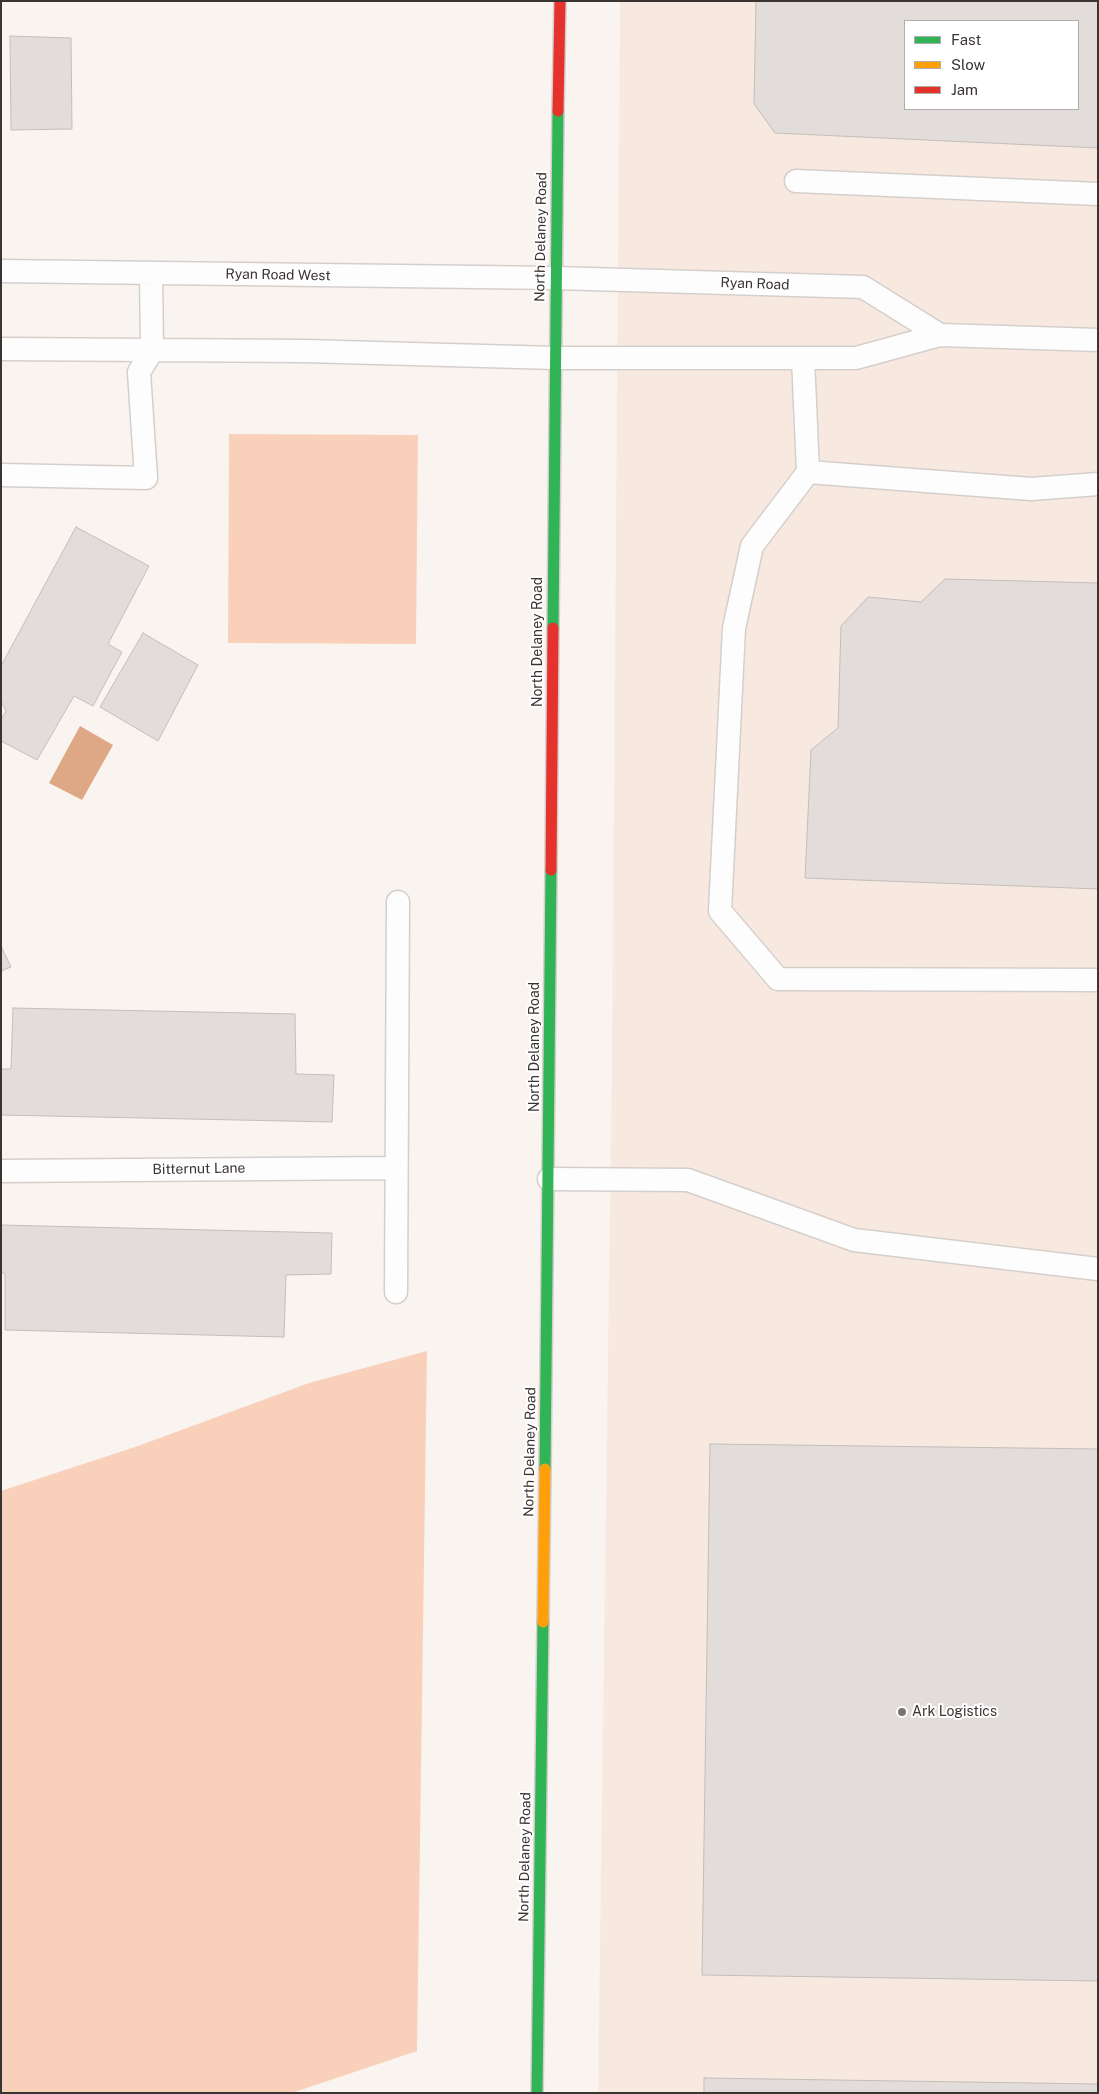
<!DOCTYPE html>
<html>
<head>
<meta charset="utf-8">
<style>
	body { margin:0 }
	#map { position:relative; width:1099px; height:2094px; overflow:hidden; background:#faf4f0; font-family:"Public Sans",sans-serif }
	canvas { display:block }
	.frame { position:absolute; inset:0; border:2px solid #3a3432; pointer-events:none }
	.legend { position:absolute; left:904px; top:20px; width:175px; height:90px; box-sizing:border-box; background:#fff; border:1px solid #b0aead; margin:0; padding:6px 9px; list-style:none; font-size:15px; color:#3a3432 }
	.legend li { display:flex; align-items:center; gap:10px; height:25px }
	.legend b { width:25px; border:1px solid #b0aead }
</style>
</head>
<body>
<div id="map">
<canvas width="1099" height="2094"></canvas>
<div class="frame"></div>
<ul class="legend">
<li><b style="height:6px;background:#30b455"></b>Fast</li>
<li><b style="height:6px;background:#ff9f0a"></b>Slow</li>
<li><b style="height:6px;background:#e5322d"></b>Jam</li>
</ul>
</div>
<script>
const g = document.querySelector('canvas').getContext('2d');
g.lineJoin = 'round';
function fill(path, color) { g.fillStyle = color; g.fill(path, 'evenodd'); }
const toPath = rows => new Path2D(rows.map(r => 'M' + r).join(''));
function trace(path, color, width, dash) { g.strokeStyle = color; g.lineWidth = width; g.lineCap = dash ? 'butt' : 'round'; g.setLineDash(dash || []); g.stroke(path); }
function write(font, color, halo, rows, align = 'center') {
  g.font = font + ' "Public Sans",sans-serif'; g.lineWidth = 4; g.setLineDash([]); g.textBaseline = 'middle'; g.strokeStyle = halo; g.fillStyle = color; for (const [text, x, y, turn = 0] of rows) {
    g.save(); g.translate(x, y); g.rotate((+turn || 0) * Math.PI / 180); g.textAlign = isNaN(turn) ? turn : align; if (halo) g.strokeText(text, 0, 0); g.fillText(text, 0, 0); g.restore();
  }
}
fill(toPath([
	[620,1,1098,1,1098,2093,598,2093,612,1060],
	[905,21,1078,21,1078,109,905,109]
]), '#f7e9e0');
fill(toPath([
	[229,434,418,435,416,644,228,643],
	[427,1351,417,2051,292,2093,1,2093,1,1491,138,1446,309,1383]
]), '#f9d1ba');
fill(toPath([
	[80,726,113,745,82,800,49,783]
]), '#dea887');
const building = toPath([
	[756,1,1098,1,1098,148,775,133,754,104,756,1],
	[905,21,1078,21,1078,109,905,109,905,21],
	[10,36,71,38,72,129,11,130,10,36],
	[76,527,149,566,108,644,122,652,93,706,74,696,37,760,1,741,1,720,6,711,1,701,1,666,76,527],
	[945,579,1098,583,1098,889,805,878,811,750,838,728,841,626,868,597,921,602,945,579],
	[143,633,198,665,158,741,100,707,143,633],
	[1,946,11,967,1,971,1,946],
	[13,1008,295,1014,296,1074,334,1075,332,1122,1,1115,1,1069,11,1069,13,1008],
	[1,1225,332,1233,331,1274,286,1275,284,1337,5,1330,5,1273,1,1273,1,1225],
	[710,1444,1098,1449,1098,1981,702,1975,710,1444],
	[704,2078,1098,2084,1098,2093,704,2093,704,2078]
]);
fill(building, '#e2ddda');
trace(building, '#c3bebb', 1);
const lane = toPath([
	[796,181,1098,194],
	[1,271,556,278,863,287,940,335],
	[1,349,305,351,555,358,856,358,940,335,1098,340],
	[803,358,808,472,752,546,734,628,720,911,778,979,1098,980],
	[808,472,1031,489,1098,484],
	[1,475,146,478,139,372,152,351,151,273],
	[1,1171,396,1168],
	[549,1179,688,1180,854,1240,1098,1269],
	[396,1292,398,902]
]);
const fast = toPath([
	[553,628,558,111],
	[545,1469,551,870],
	[537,2093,543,1622]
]);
const slow = toPath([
	[543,1622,545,1469]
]);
const jam = toPath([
	[558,111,560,1],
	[551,870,553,628]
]);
trace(lane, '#d5cfcc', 25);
trace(fast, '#d5cfcc', 14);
trace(slow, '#d5cfcc', 14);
trace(jam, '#d5cfcc', 14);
trace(lane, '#fefdfd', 22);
trace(fast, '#30b455', 11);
trace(slow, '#ff9f0a', 11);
trace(jam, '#e5322d', 11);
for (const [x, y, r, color] of [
	[902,1712,5,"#7d7774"]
]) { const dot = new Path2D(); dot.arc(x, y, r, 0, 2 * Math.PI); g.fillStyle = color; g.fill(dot); trace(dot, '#fff', 2); }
write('14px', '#3a3432', '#fff', [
	["North Delaney Road",541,237,-89],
	["Ryan Road West",278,275,1],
	["Ryan Road",755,284,2],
	["North Delaney Road",538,642,-90],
	["North Delaney Road",535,1047,-90],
	["Bitternut Lane",199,1169,-1],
	["North Delaney Road",530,1452,-89],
	["North Delaney Road",525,1857,-89]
]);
write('14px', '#3a3432', '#fff', [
	["Ark Logistics",912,1712]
], 'left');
</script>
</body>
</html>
